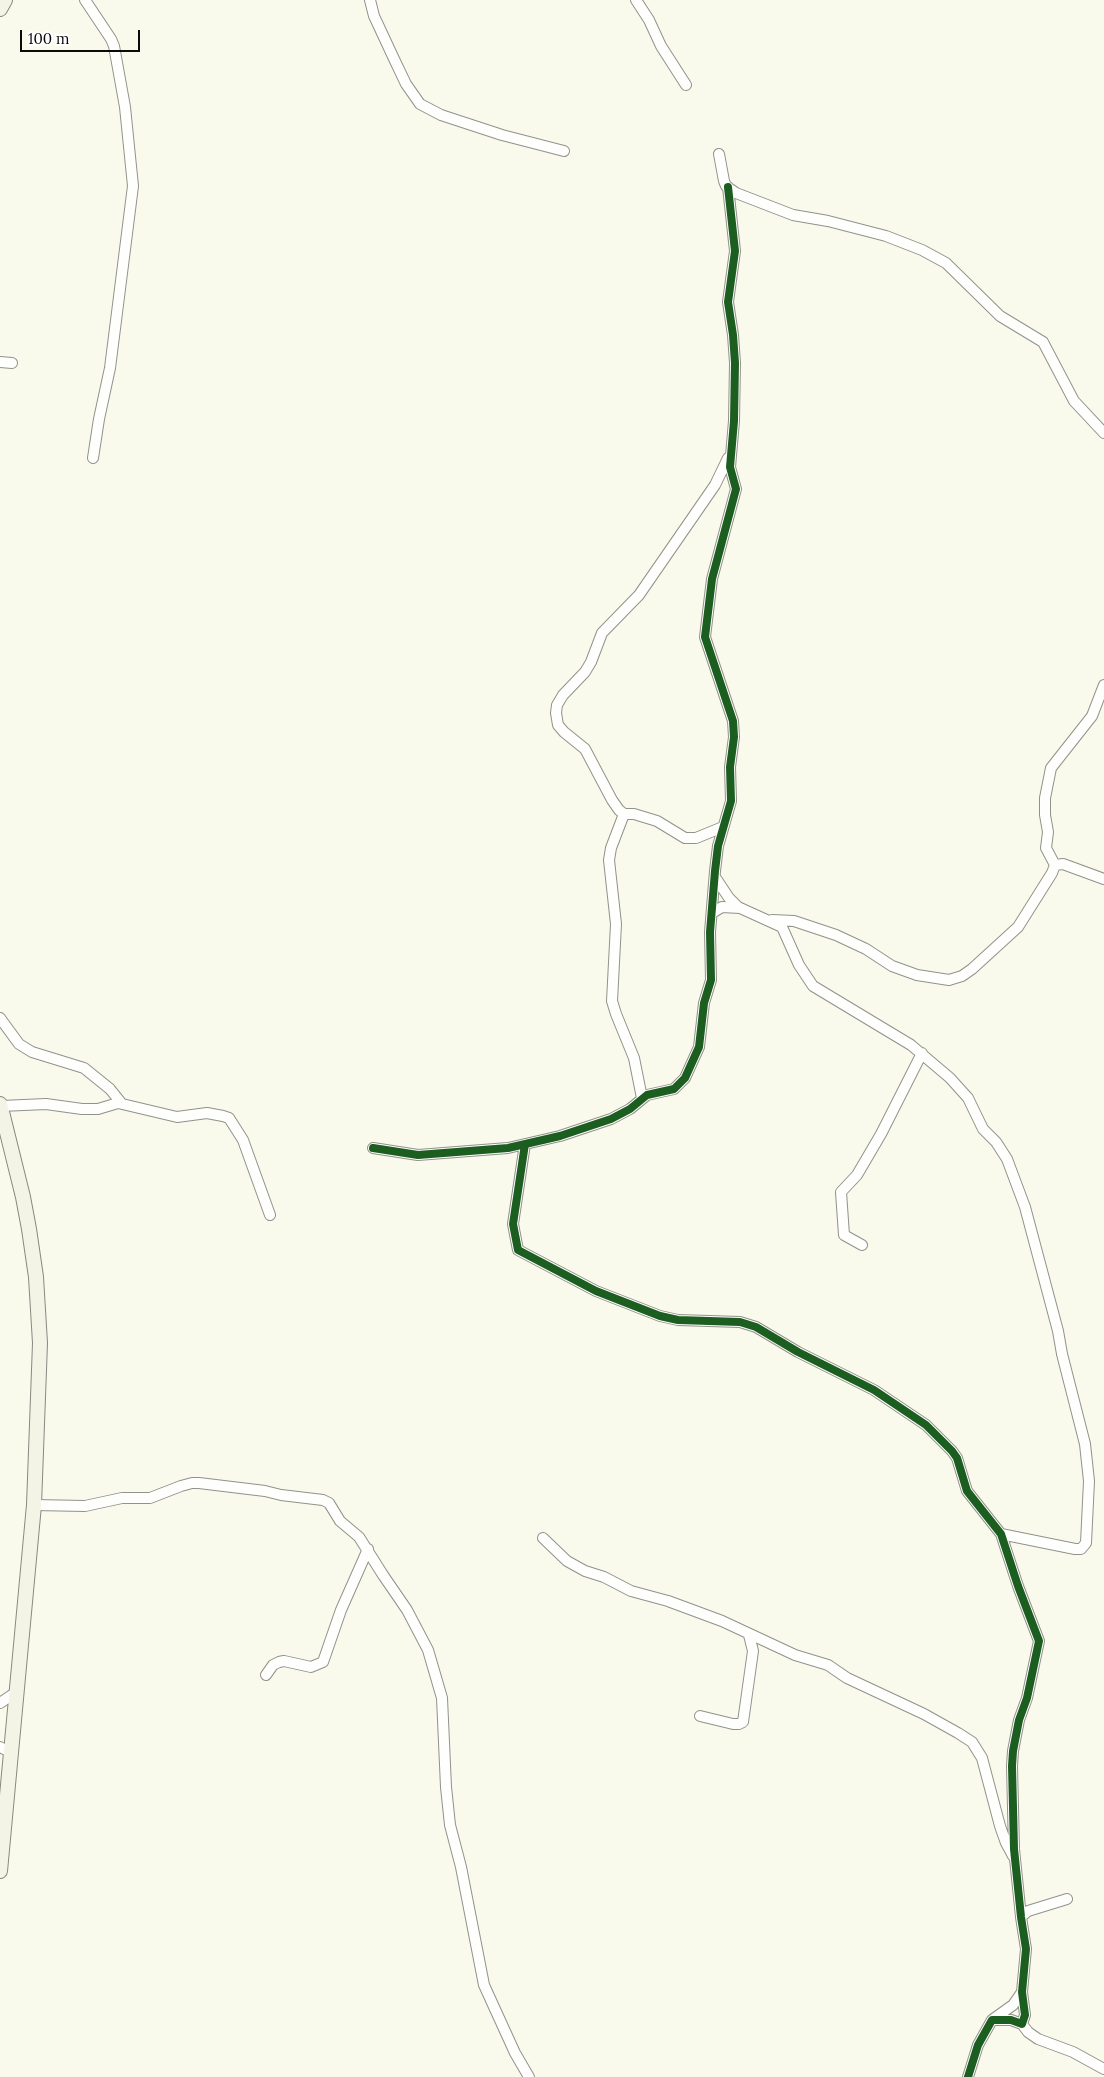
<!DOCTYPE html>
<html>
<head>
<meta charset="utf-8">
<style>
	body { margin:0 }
	#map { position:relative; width:1104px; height:2077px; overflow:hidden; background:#f9f9ec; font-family:Lora,serif }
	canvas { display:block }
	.scale { position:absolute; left:20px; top:30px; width:120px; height:22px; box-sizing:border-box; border:2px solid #0a0a0a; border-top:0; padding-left:6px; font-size:15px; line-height:18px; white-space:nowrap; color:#0a0a0a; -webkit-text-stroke:4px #fff; paint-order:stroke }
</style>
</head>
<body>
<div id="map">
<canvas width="1104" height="2077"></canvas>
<div class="scale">100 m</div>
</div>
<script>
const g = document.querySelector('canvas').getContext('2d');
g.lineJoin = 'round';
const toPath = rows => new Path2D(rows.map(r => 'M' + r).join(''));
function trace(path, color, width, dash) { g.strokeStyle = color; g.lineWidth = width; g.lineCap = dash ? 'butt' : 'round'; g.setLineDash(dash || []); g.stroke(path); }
const street = toPath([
	[85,0,111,39,114,46,125,107,133,186,110,368,99,419,93,458],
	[370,0,374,16,395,61,406,84,420,104,441,115,502,135,564,151],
	[636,0,649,20,661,46,686,85],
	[719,154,724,181,726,186,736,193,793,215,828,221,886,236,922,250,946,263,1000,316,1043,342,1074,401,1104,433],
	[0,362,12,363],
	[624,814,611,848,609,860,616,924,612,1001,616,1014,634,1058,642,1098],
	[723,827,696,838,685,838,657,821,634,814,624,814,619,810,612,800,585,749,564,732,558,725,556,713,557,705,563,695,585,672,591,662,602,633,639,595,715,485,728,458],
	[1055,865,1063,864,1104,879],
	[715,877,729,898,738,907,782,927,799,965,813,986,911,1045,950,1078,968,1098,983,1129,996,1142,1007,1159,1025,1207,1058,1331,1062,1354,1085,1444,1089,1481,1086,1543,1081,1549,1075,1549,1001,1534],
	[712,913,722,907,740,908],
	[772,920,794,921,836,935,866,949,892,966,917,975,949,980,962,976,972,969,1018,927,1052,873,1055,865,1046,848,1048,832,1045,815,1045,798,1051,768,1092,716,1104,685],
	[0,1018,19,1044,32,1052,84,1068,110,1089,122,1104],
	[1,1106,46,1104,82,1109,98,1109,118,1103,177,1117,207,1113,223,1116,229,1118,243,1140,270,1215],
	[525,1144,513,1224,518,1250,596,1291,660,1316,678,1320,740,1322,756,1327,798,1352,874,1390,926,1425,952,1451,957,1458,967,1491,1001,1534,1018,1586,1039,1641,1027,1698,1019,1720,1013,1751,1012,1766,1014,1849,1021,1917,1026,1949,1022,1992,1025,2015,1022,2024,1011,2020,992,2020,978,2045,968,2077],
	[373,1148,418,1155,508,1148,560,1136,611,1119,630,1109,647,1095,674,1089,685,1078,699,1047,704,1003,711,980,710,932,715,871,718,846,731,801,730,767,734,737,733,721,705,637,712,579,736,489,730,467,734,421,735,363,733,335,728,302,735,251,728,187],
	[862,1245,844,1235,841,1192,857,1175,881,1134,922,1053],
	[34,1505,85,1506,122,1498,150,1498,181,1486,192,1483,199,1483,265,1491,281,1495,323,1500,329,1503,340,1521,359,1537,383,1575,407,1610,428,1650,442,1698,446,1787,450,1825,461,1867,484,1985,515,2053,529,2077],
	[543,1538,567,1561,585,1571,604,1577,631,1591,668,1601,722,1621,795,1655,828,1665,847,1678,924,1714,958,1733,972,1742,982,1758,1000,1826,1006,1843,1013,1856],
	[266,1675,273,1665,279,1662,284,1661,311,1667,323,1662,341,1610,368,1549],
	[0,1703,18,1691],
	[700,1716,733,1724,739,1724,743,1722,753,1651,749,1635],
	[0,1747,12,1753],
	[1021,1917,1028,1911,1067,1899],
	[992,2020,1013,2005,1022,1992],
	[1022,2024,1028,2032,1038,2039,1073,2052,1104,2069]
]);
const secondary = toPath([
	[0,9,5,0],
	[0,1104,23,1197,29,1229,36,1277,40,1343,34,1505,0,1871]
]);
trace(street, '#92928c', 12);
trace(secondary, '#888882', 16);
trace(street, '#fefefc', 10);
trace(secondary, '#f3f4e6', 14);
trace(toPath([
	[525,1144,513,1224,518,1250,596,1291,660,1316,678,1320,740,1322,756,1327,798,1352,874,1390,926,1425,952,1451,957,1458,967,1491,1001,1534,1018,1586,1039,1641,1027,1698,1019,1720,1013,1751,1012,1766,1014,1849,1021,1917,1026,1949,1022,1992,1025,2015,1022,2024,1011,2020,992,2020,978,2045,968,2077],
	[373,1148,418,1155,508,1148,560,1136,611,1119,630,1109,647,1095,674,1089,685,1078,699,1047,704,1003,711,980,710,932,715,871,718,846,731,801,730,767,734,737,733,721,705,637,712,579,736,489,730,467,734,421,735,363,733,335,728,302,735,251,728,187]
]), '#1b5e20', 8);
</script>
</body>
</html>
